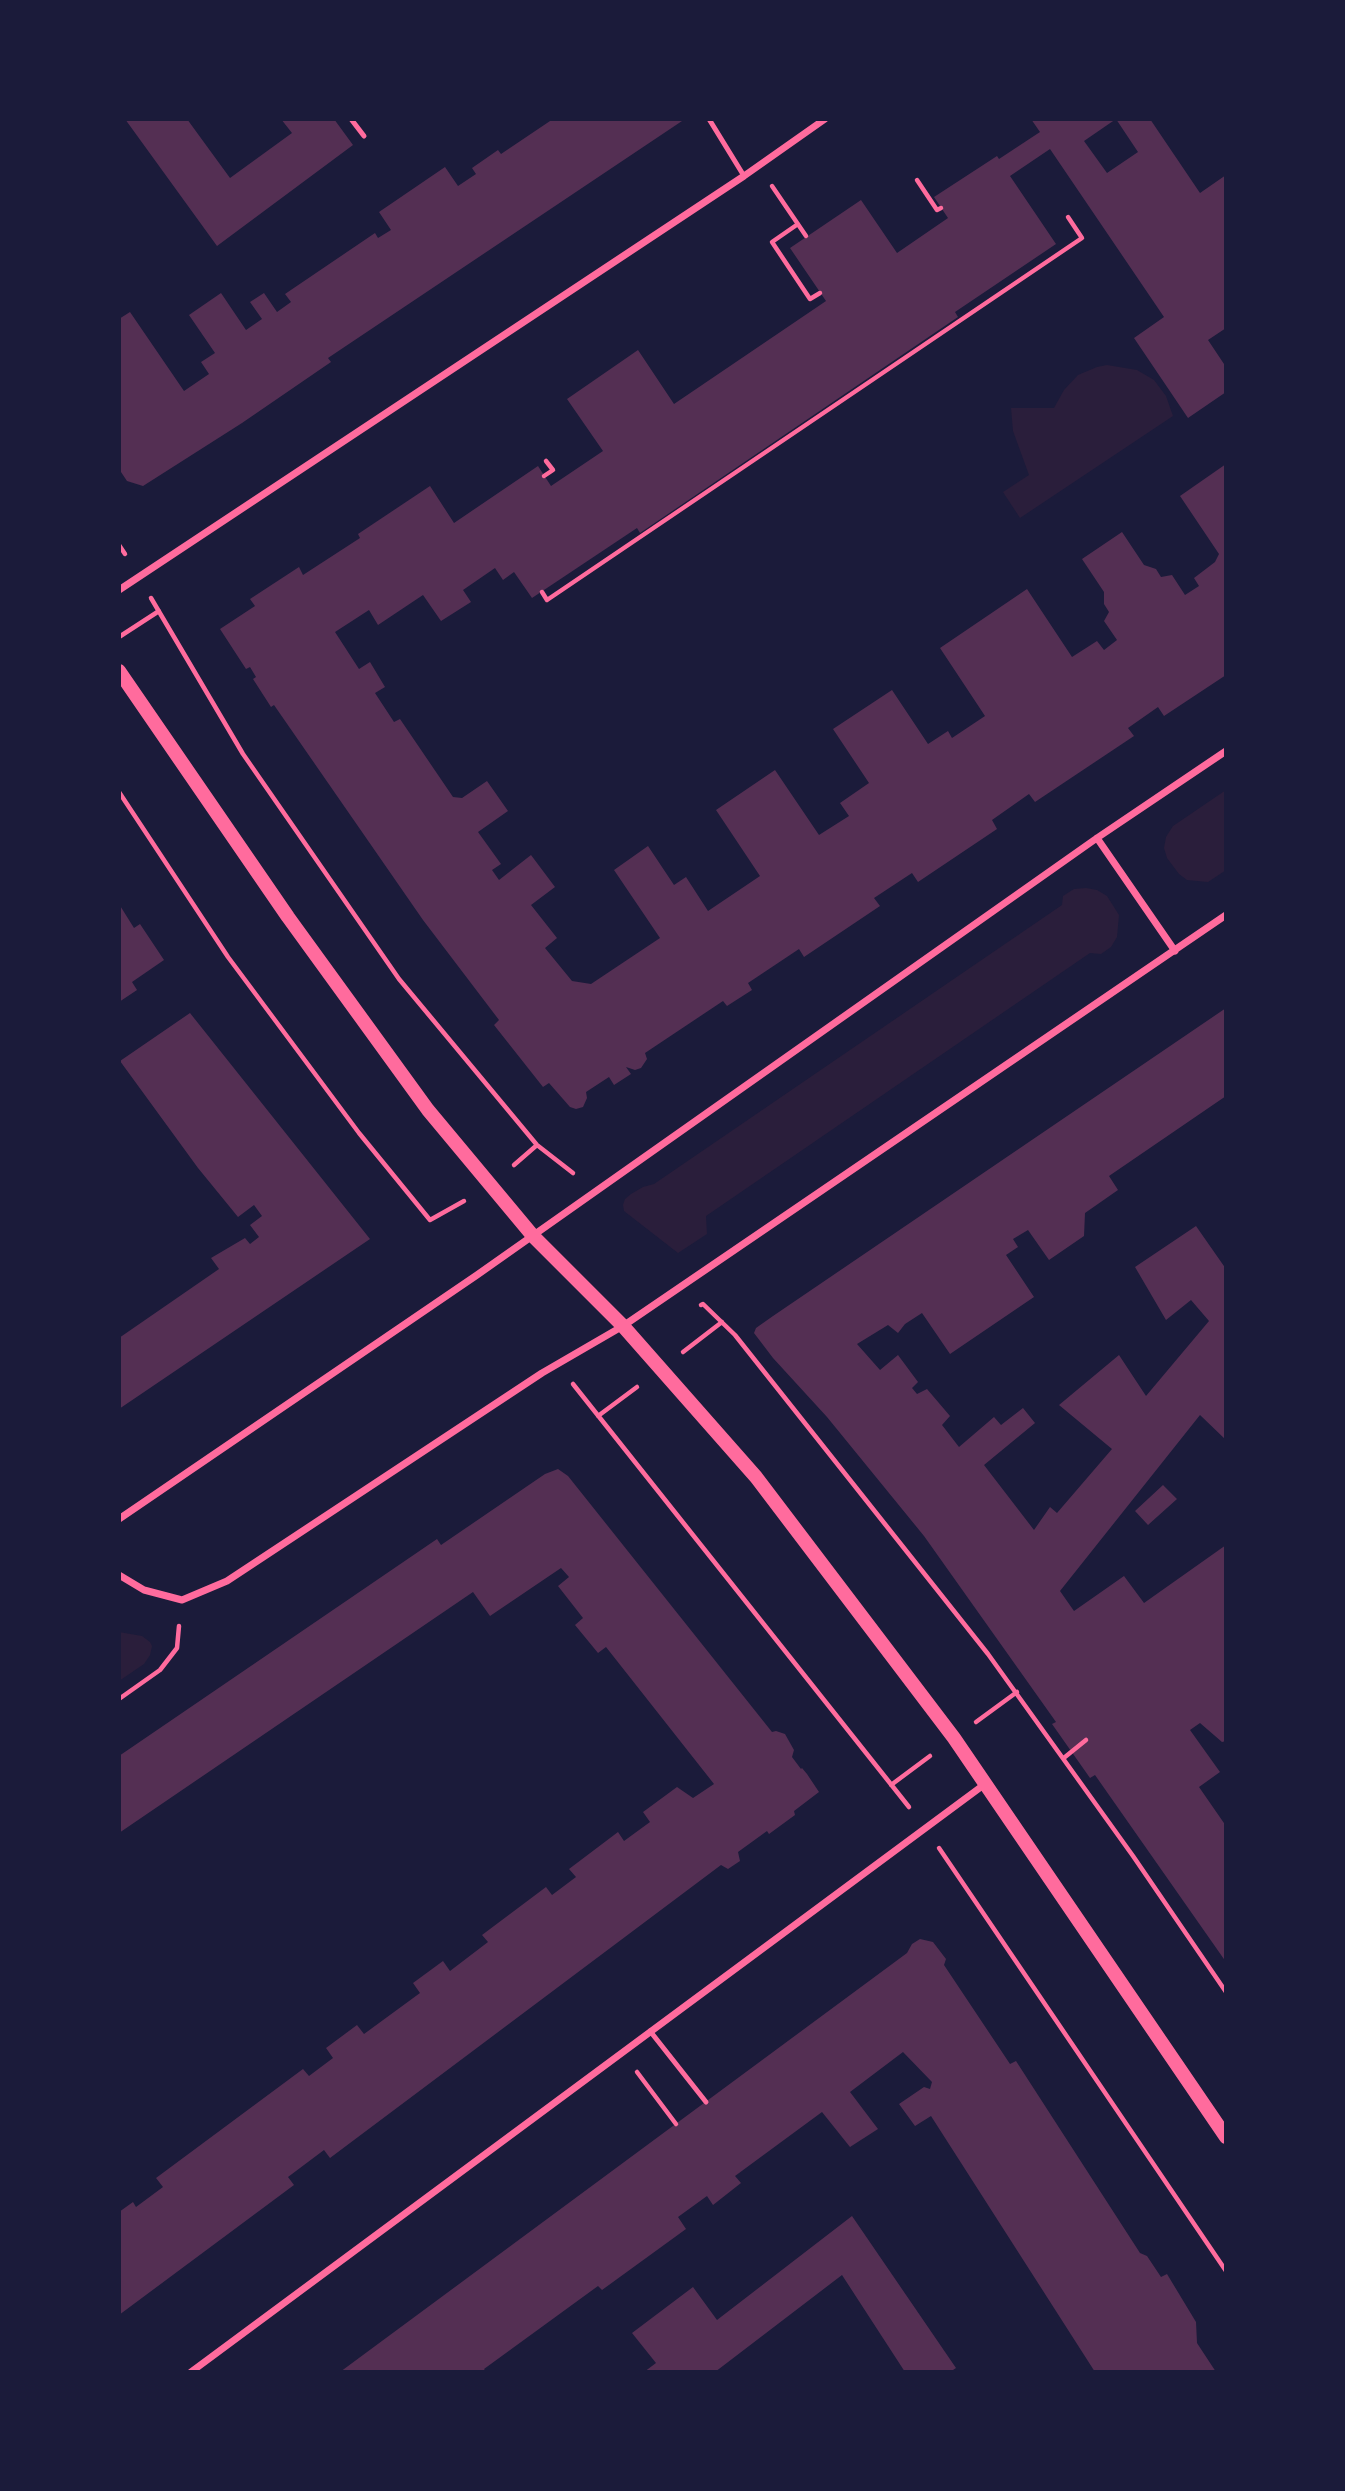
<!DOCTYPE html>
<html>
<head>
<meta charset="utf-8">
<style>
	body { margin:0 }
	#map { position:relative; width:1345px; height:2491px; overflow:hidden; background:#1b1b3a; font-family:"Titillium Web",sans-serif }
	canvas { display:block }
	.frame { position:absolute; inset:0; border:121px solid #1b1b3a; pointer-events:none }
</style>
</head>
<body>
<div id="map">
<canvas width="1345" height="2491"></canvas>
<div class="frame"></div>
</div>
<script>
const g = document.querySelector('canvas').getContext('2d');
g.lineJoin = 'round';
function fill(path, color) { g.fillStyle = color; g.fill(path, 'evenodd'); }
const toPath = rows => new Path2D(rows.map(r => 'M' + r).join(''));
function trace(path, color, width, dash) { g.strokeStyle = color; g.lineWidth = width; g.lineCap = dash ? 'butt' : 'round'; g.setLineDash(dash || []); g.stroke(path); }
fill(toPath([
	[1107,365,1137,370,1154,380,1166,396,1173,416,1020,518,1003,492,1029,475,1013,431,1011,408,1054,408,1064,390,1078,375,1097,367],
	[1226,790,1226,870,1208,882,1187,880,1179,874,1167,858,1164,848,1166,837,1173,826],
	[1086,888,1097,890,1107,896,1119,915,1117,937,1111,947,1101,954,1090,953,706,1216,707,1234,678,1253,624,1211,623,1205,625,1199,631,1194,643,1187,654,1184,1062,905,1063,896,1074,889],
	[119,1632,142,1636,150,1642,152,1646,150,1655,144,1664,119,1681]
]), '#2a1e3b');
fill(toPath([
	[125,119,187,119,230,178,292,133,281,119,334,119,353,145,217,246],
	[553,119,685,119,328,358,331,362,242,423,143,486,127,481,119,469,119,319,130,312,184,391,209,374,201,362,215,353,189,315,221,293,246,330,262,319,250,302,264,293,277,312,291,302,285,294,375,233,378,238,391,230,379,212,445,167,458,186,476,174,472,168,498,150,501,154],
	[1031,119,1150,119,1200,193,1226,175,1226,328,1208,340,1226,367,1226,392,1188,418,1134,338,1164,317,1050,149,1010,176,1056,244,955,312,958,317,640,533,637,528,532,598,514,572,503,580,495,568,463,590,471,602,441,621,423,595,378,625,369,610,335,632,359,669,370,662,385,687,375,693,394,722,400,719,453,797,462,798,487,781,508,811,478,832,501,864,492,870,499,880,531,855,555,887,531,905,557,938,545,948,572,981,591,984,660,938,614,870,648,846,674,885,686,877,708,911,760,876,716,810,775,770,819,835,849,816,840,803,869,783,833,729,892,690,928,744,948,731,952,738,985,716,940,648,1027,589,1072,657,1097,641,1104,650,1117,640,1104,621,1109,612,1104,604,1104,592,1082,559,1122,532,1144,565,1156,569,1161,577,1172,575,1185,595,1199,586,1194,578,1215,562,1219,554,1180,496,1226,464,1226,675,1164,716,1158,707,1128,728,1134,736,1035,802,1029,794,992,820,997,829,918,882,912,873,874,898,880,906,804,957,799,949,748,983,752,990,727,1006,723,1001,645,1053,647,1059,641,1068,635,1070,626,1067,631,1074,614,1085,609,1077,586,1092,587,1098,583,1107,576,1109,570,1107,549,1083,543,1087,494,1025,499,1020,423,920,274,705,271,707,253,679,256,677,250,667,246,669,220,629,255,606,250,599,299,567,303,575,360,538,358,534,430,486,454,523,538,466,551,486,603,451,567,399,638,350,674,404,826,301,790,248,861,200,897,253,948,218,934,197,997,156,999,159,1040,132],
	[1116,119,1138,152,1107,173,1084,141],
	[119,904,134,928,140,924,164,960,132,982,137,990,119,1002],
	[1226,1008,1226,1096,1109,1176,1118,1190,1085,1213,1084,1236,1049,1260,1028,1230,1013,1239,1018,1247,1006,1255,1034,1297,950,1354,922,1313,905,1324,898,1333,888,1325,857,1344,880,1370,898,1355,918,1382,912,1388,917,1394,927,1389,950,1416,942,1425,959,1447,994,1417,1001,1425,1023,1408,1035,1423,984,1465,1034,1530,1050,1507,1057,1513,1112,1449,1059,1405,1119,1355,1146,1396,1209,1321,1191,1300,1166,1320,1135,1267,1196,1226,1226,1269,1226,1440,1200,1415,1060,1591,1074,1611,1124,1576,1144,1603,1226,1545,1226,1741,1222,1742,1200,1723,1190,1730,1220,1772,1199,1787,1226,1826,1226,1962,1095,1775,1090,1778,1052,1724,1056,1722,924,1536,827,1417,773,1358,754,1333,756,1328,773,1316],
	[190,1013,370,1239,119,1409,119,1338,219,1269,211,1258,245,1238,250,1244,259,1237,250,1225,262,1216,254,1205,238,1217,198,1168,120,1061],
	[558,1469,568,1476,772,1732,776,1731,785,1734,794,1750,792,1757,801,1769,802,1768,807,1774,819,1792,794,1811,795,1815,769,1834,767,1831,738,1852,740,1861,728,1869,721,1865,330,2158,324,2150,288,2177,294,2185,119,2315,119,2212,133,2202,136,2207,163,2187,156,2178,303,2069,309,2076,333,2058,326,2048,357,2025,364,2034,420,1993,413,1983,443,1961,450,1971,488,1942,482,1935,546,1887,552,1895,576,1877,569,1869,618,1832,624,1841,650,1822,643,1812,677,1787,693,1798,714,1784,606,1647,598,1653,575,1625,583,1618,558,1586,569,1577,561,1568,490,1616,473,1592,119,1833,119,1756,437,1539,441,1545,545,1474],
	[1163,1485,1177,1499,1148,1525,1135,1511],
	[920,1939,933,1942,946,1959,944,1965,1010,2064,1016,2061,1140,2253,1147,2256,1161,2277,1167,2274,1196,2322,1197,2343,1216,2372,1095,2372,931,2116,915,2126,899,2104,924,2087,930,2089,932,2082,903,2052,850,2092,878,2129,850,2147,822,2112,735,2176,741,2183,713,2205,707,2196,678,2217,686,2229,602,2290,598,2286,484,2369,486,2372,340,2372,907,1953,912,1944],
	[852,2216,956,2368,950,2372,905,2372,842,2275,715,2372,644,2372,656,2363,632,2333,693,2287,717,2320]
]), '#542f53');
trace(toPath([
	[917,180,937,210,941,208],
	[772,186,806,236],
	[798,224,772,242,810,299,820,293],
	[544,476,553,470,546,461],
	[119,545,125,554],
	[542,592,547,600,1082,238,1068,217],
	[151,598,243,754,399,979,537,1145,573,1173],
	[119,637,159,611],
	[119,792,228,957,359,1133,430,1220,464,1201],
	[514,1165,537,1145],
	[701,1305,703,1304,735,1335,988,1654,1133,1856,1226,1992],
	[683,1352,722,1322],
	[573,1384,909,1807],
	[598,1416,637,1387],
	[119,1699,160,1670,177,1648,179,1626],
	[976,1722,1017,1692],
	[1065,1757,1086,1740],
	[891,1785,930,1756],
	[939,1848,1226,2271],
	[637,2072,676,2124]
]), '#ff6b9d', 4.5);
trace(toPath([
	[351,119,364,136],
	[709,119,744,176],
	[650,2031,706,2102]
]), '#ff6b9d', 5);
trace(toPath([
	[119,590,744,176,825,119],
	[1097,838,1175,951],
	[119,1519,477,1275,1097,838,1226,751],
	[119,1575,144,1590,182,1600,227,1581,542,1373,623,1326,1226,915],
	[191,2372,985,1784]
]), '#ff6b9d', 7);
trace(toPath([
	[119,671,288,917,428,1110,533,1236,623,1326,756,1477,954,1738,1226,2137]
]), '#ff6b9d', 14);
</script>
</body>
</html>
